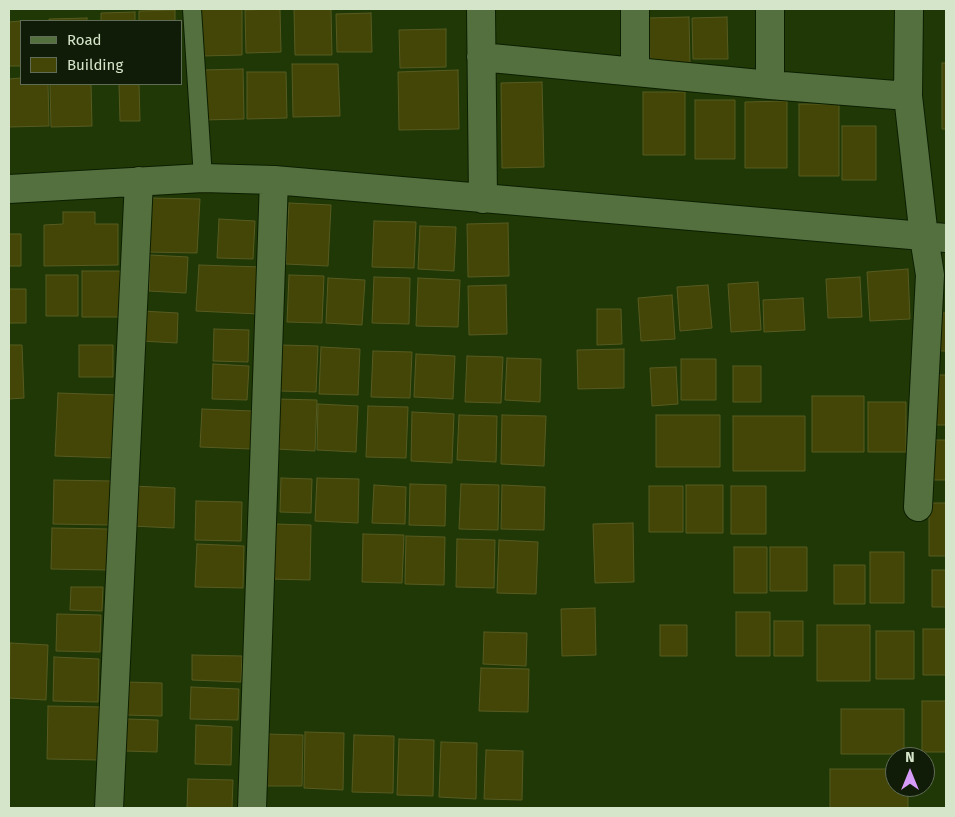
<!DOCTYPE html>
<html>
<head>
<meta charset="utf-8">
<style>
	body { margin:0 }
	#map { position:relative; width:955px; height:817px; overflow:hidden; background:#203806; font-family:"Fira Sans",sans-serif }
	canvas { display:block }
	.frame { position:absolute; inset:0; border:10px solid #d5e5ca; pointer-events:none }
	.legend { position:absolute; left:20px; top:20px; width:162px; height:65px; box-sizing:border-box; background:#111c08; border:1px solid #5f6c56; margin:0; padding:6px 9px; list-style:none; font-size:15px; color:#d5e5ca }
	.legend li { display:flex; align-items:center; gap:10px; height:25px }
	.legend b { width:25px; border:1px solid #5f6c56 }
	.north { position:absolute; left:885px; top:747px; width:50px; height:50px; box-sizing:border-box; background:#111c08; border:1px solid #5f6c56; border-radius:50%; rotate:0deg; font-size:14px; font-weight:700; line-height:20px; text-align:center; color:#d5e5ca }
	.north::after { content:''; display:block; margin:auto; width:18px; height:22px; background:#d79bf9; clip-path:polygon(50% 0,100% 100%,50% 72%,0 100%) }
</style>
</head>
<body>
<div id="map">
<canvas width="955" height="817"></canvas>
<div class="frame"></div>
<ul class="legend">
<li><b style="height:6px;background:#54703f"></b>Road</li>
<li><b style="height:14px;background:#434607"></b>Building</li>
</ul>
<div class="north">N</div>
</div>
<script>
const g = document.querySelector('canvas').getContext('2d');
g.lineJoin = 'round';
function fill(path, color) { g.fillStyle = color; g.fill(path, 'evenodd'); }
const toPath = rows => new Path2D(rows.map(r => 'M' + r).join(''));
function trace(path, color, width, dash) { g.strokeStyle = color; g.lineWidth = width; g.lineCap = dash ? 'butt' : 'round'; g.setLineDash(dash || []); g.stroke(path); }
const building = toPath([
	[200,9,242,9,242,55,201,56,200,9],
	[280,9,281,52,246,53,245,10,280,9],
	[294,9,331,9,332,55,295,55,294,9],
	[175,10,175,21,139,21,139,11,175,10],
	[135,12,135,21,101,21,101,13,135,12],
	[371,13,372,52,337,52,336,14,371,13],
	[689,17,690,65,650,67,649,18,689,17],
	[727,17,728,59,693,59,692,18,727,17],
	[87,18,87,21,49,21,49,19,87,18],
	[21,21,21,66,9,66,9,22,21,21],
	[446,29,446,67,400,68,399,30,446,29],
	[942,63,946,63,946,129,942,129,942,63],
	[292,64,338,64,340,116,293,117,292,64],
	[243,69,244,119,203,120,202,70,243,69],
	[458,70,459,129,399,130,398,72,458,70],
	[247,72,286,72,287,118,247,119,247,72],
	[21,78,21,84,48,84,49,126,9,127,9,79,21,78],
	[542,82,544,167,502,168,501,83,542,82],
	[50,84,91,84,92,126,51,127,50,84],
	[119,84,139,84,140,121,120,121,119,84],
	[643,92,685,92,685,155,643,155,643,92],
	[695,100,735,100,735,159,695,159,695,100],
	[787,101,787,168,745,168,745,102,787,101],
	[799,104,839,104,839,176,799,176,799,104],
	[842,126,876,126,876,180,842,180,842,126],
	[150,198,200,199,197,253,147,252,150,198],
	[289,203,331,205,328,266,286,264,289,203],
	[63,212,95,212,95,224,118,224,118,265,44,266,44,225,63,224,63,212],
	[219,219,255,221,253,259,217,258,219,219],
	[374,221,416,222,414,268,372,267,374,221],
	[508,223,509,276,468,277,467,224,508,223],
	[420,226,456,227,454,271,418,269,420,226],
	[9,234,21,234,21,266,9,266,9,234],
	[150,255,188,257,186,293,149,291,150,255],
	[199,265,261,267,259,314,196,311,199,265],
	[908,269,910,319,870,321,867,272,908,269],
	[82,271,120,271,121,317,82,317,82,271],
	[46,275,78,275,78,316,46,316,46,275],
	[289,275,324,276,322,323,287,322,289,275],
	[374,277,410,278,409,324,372,323,374,277],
	[860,277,862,317,828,318,826,279,860,277],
	[328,278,365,280,362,325,326,323,328,278],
	[418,278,460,280,458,327,416,326,418,278],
	[758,282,761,330,731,332,728,284,758,282],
	[506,285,507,334,469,335,468,286,506,285],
	[708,285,712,328,680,331,677,287,708,285],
	[9,289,26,289,26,323,9,323,9,289],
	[672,295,675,339,641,341,638,298,672,295],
	[803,298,805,330,764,332,763,300,803,298],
	[597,309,621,309,622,344,597,345,597,309],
	[142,311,178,313,177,343,141,341,142,311],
	[933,313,946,313,946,351,933,351,933,313],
	[214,329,249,330,248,362,213,361,214,329],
	[9,345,22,345,24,398,9,399,9,345],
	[79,345,113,345,113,377,79,377,79,345],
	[281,345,318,346,316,392,279,391,281,345],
	[321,347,360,349,358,395,319,394,321,347],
	[624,349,624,388,578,389,577,350,624,349],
	[373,351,412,352,410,398,371,397,373,351],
	[416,354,455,356,453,399,414,397,416,354],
	[467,356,503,357,501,403,465,402,467,356],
	[507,358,541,359,540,402,505,400,507,358],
	[681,359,716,359,716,400,681,400,681,359],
	[213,364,249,366,247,400,212,399,213,364],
	[733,366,761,366,761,402,733,402,733,366],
	[676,367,678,404,652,406,650,368,676,367],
	[929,375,946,375,946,425,929,425,929,375],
	[58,393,116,395,114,458,55,456,58,393],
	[812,396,864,396,864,452,812,452,812,396],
	[277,399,317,400,315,451,276,449,277,399],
	[868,402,906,402,906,452,868,452,868,402],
	[318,404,358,406,356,452,317,450,318,404],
	[368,406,408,407,406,458,366,457,368,406],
	[202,409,252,411,251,449,200,447,202,409],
	[412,412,454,414,452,463,411,461,412,412],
	[459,415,497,416,496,462,457,460,459,415],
	[502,415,546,416,544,466,501,464,502,415],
	[656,415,720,415,720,467,656,467,656,415],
	[733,416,805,416,805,471,733,471,733,416],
	[928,440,946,440,946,480,928,480,928,440],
	[281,478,312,479,311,513,280,512,281,478],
	[317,478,359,479,358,523,315,521,317,478],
	[54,480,113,481,112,525,53,524,54,480],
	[410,484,446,485,445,526,409,525,410,484],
	[461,484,499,485,498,530,459,529,461,484],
	[374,485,406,487,405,524,372,523,374,485],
	[502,485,545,487,544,530,501,529,502,485],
	[686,485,723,485,723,533,686,533,686,485],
	[133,486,175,488,174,528,131,526,133,486],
	[649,486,683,486,683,532,649,532,649,486],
	[731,486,766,486,766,534,731,534,731,486],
	[196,501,242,502,241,541,195,540,196,501],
	[929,503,946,503,946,556,929,556,929,503],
	[633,523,634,582,595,583,593,524,633,523],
	[273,524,311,525,310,580,271,579,273,524],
	[52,528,110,529,108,570,51,569,52,528],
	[363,534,404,535,402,583,362,582,363,534],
	[406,536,445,537,444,585,405,584,406,536],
	[457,539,495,540,494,588,456,587,457,539],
	[499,540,538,542,536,594,497,593,499,540],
	[197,544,244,546,243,588,195,587,197,544],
	[734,547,767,547,767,593,734,593,734,547],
	[770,547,807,547,807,591,770,591,770,547],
	[870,552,904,552,904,603,870,603,870,552],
	[834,565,865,565,865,604,834,604,834,565],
	[932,570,946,570,946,607,932,607,932,570],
	[71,587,103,587,102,611,70,610,71,587],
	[595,608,596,655,562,656,561,609,595,608],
	[736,612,770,612,770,656,736,656,736,612],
	[57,614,101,615,100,652,56,651,57,614],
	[774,621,803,621,803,656,774,656,774,621],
	[660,625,687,625,687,656,660,656,660,625],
	[817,625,870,625,870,681,817,681,817,625],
	[923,629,946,629,946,675,923,675,923,629],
	[876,631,914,631,914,679,876,679,876,631],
	[484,632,527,633,526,666,483,664,484,632],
	[10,643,48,645,46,700,9,698,10,643],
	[192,655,242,656,241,682,192,680,192,655],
	[54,657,99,659,98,702,53,701,54,657],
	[481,668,529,669,528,712,479,711,481,668],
	[126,682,162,683,162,716,125,715,126,682],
	[191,687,239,689,238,720,190,719,191,687],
	[922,701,946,701,946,752,922,752,922,701],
	[48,706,101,707,99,760,47,759,48,706],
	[841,709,904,709,904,754,841,754,841,709],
	[127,719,158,720,157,752,126,751,127,719],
	[196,725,232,727,231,765,195,764,196,725],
	[305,732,344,733,343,790,304,788,305,732],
	[266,734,303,735,302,786,265,786,266,734],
	[354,735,394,736,393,793,352,792,354,735],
	[399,739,434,740,433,796,397,795,399,739],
	[441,742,477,743,476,799,439,797,441,742],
	[486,750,523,751,522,800,484,799,486,750],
	[830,769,895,769,895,787,908,787,908,808,830,808,830,769],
	[188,779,233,780,232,808,187,808,188,779]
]);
fill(building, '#434607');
trace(building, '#575b21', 1);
const lane = toPath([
	[192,9,203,178]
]);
const street = toPath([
	[481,9,483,199],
	[635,9,635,72],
	[770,9,770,85],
	[909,9,908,96,924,237,930,275,918,507],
	[481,57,770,85,908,96],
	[9,189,203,178,274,180,946,238],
	[109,808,139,181],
	[252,808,274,180]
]);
trace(lane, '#0c1e00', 20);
trace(street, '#0c1e00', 30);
trace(lane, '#54703f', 18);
trace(street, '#54703f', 28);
</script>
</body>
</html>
